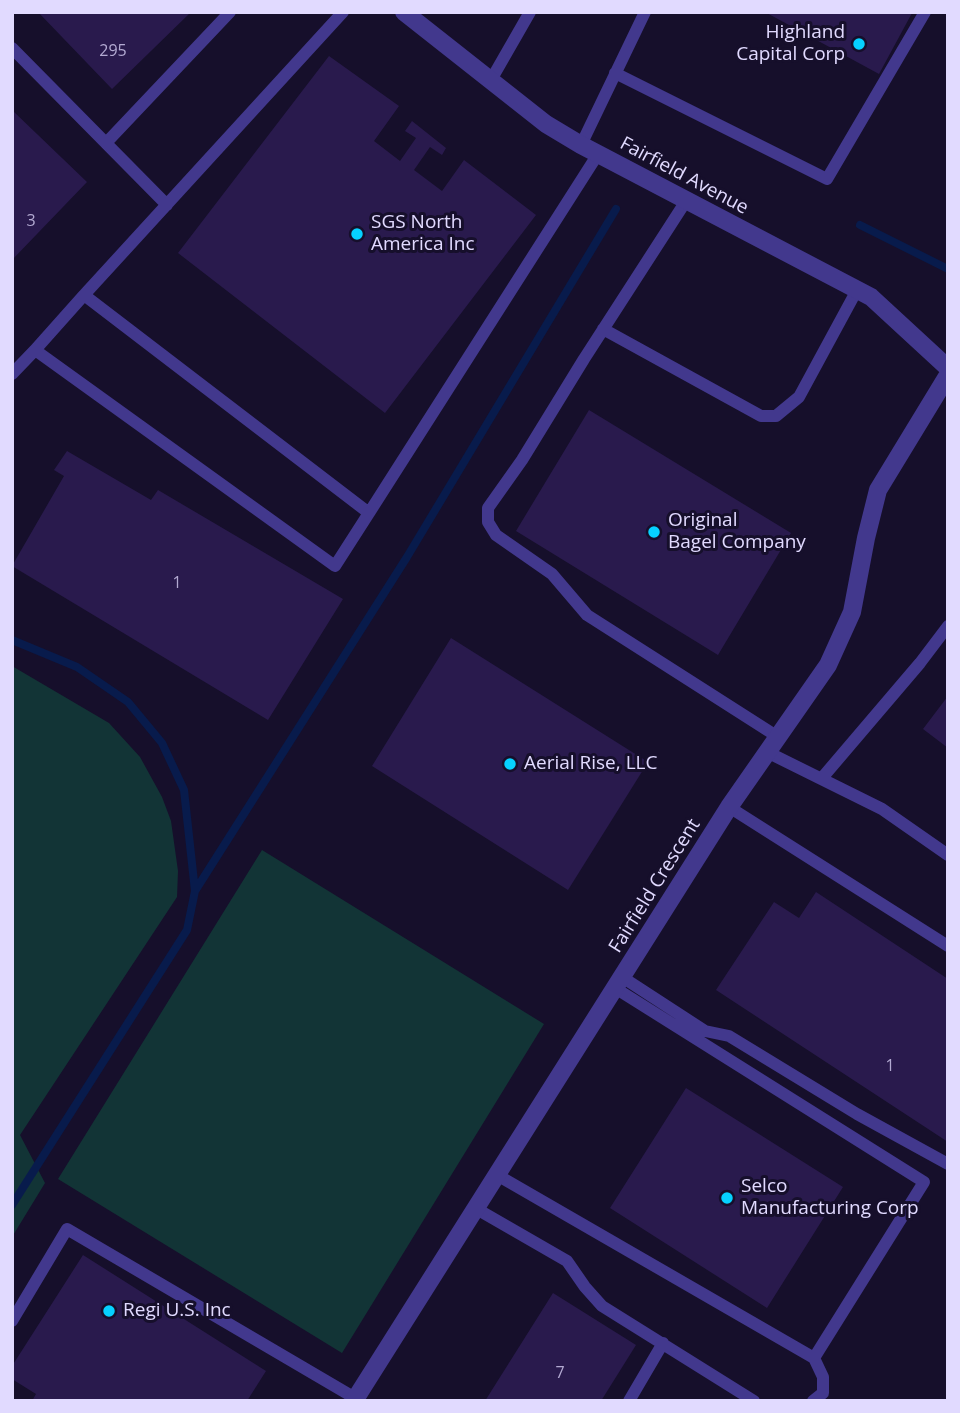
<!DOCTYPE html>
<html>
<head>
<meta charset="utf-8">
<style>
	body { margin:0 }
	#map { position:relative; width:960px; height:1413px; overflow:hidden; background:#160f2b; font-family:"Open Sans",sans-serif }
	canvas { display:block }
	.frame { position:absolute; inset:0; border:14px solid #e1daff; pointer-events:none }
</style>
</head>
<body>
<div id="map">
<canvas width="960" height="1413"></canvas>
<div class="frame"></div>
</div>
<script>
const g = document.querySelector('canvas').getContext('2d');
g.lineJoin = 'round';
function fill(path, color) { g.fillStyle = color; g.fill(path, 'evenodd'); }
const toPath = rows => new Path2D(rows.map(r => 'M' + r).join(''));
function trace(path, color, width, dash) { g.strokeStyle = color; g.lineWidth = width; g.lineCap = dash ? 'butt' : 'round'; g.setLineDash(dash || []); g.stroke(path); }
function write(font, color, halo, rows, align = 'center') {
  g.font = font + ' "Open Sans",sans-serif'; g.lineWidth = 6; g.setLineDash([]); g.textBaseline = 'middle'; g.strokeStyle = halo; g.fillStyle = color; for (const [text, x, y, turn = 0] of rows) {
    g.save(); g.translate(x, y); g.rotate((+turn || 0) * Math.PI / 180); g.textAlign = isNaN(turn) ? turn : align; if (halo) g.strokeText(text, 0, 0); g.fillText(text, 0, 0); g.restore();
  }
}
fill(toPath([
	[12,666,109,723,140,757,162,797,171,821,178,871,177,897,20,1135,45,1183,12,1237],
	[262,850,544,1024,342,1353,58,1179]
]), '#123436');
trace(toPath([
	[860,225,948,269],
	[12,640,77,667,128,702,162,743,184,790,195,891,187,930,12,1205],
	[195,891,407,557,616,209]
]), '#081b4c', 8);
fill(toPath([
	[38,12,191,12,112,89],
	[765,12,910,12,912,13,879,74],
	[329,56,399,106,374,141,400,161,416,138,405,131,412,121,446,148,442,155,430,147,414,170,442,191,464,160,536,215,385,413,178,253],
	[12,110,87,182,12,260],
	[589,410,791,533,718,655,516,531],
	[67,451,151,500,158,490,343,599,268,720,12,566,64,476,54,470],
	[451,638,648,762,568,890,372,766],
	[948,696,948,748,923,729],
	[816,892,948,979,948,1142,716,990,774,902,799,918],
	[686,1088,843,1187,767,1308,610,1208],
	[83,1255,266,1371,247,1401,32,1401,36,1394,12,1379,12,1366],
	[553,1293,636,1345,601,1401,485,1401]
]), '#291a4d');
trace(toPath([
	[12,48,167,205],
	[615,73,827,179,925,12],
	[491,80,530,12],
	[106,143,230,12],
	[581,145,645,12],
	[686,201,584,359,522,460,488,508,488,522,496,535,552,574,587,615,778,737],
	[603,329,761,416,776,416,799,397,857,290],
	[35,350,84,295],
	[12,374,35,350,335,566,369,513,84,295,343,12],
	[369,513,598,154],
	[767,752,882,809,948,855],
	[822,778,920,663,948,626],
	[729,807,948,946],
	[622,977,705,1031,729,1036,857,1114,948,1164],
	[497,1175,814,1358,924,1182,615,988],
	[475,1208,567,1261,585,1287,602,1306,754,1401],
	[12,1321,67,1229,355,1398],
	[629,1401,663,1343],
	[813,1401,823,1393,823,1377,814,1358]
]), '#42388d', 12);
trace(toPath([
	[404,12,546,124,581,145,871,297,948,368],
	[354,1401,729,807,828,665,852,612,866,538,878,490,948,375]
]), '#42388d', 18);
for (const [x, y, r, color] of [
	[859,44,7,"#06d1ff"],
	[357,234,7,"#06d1ff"],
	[654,532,7,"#06d1ff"],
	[510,764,7,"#06d1ff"],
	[727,1198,7,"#06d1ff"],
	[109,1311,7,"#06d1ff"]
]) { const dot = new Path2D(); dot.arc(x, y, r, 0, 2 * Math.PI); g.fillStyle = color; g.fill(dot); trace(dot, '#160f2b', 2.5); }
write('16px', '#b3aad2', null, [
	["295",113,51],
	["3",31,221],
	["1",177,583],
	["1",890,1066],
	["7",560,1373]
]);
write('19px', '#e1daff', '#160f2b', [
	["Highland",845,33,"right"],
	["Capital Corp",845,55,"right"],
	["SGS North",371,223],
	["America Inc",371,245],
	["Original",668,521],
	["Bagel Company",668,543],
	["Aerial Rise, LLC",524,764],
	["Selco",741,1187],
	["Manufacturing Corp",741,1209],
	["Regi U.S. Inc",123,1311]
], 'left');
write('19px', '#e1daff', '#160f2b', [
	["Fairfield Avenue",684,176,28],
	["Fairfield Crescent",655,886,-58]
]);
</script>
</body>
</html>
